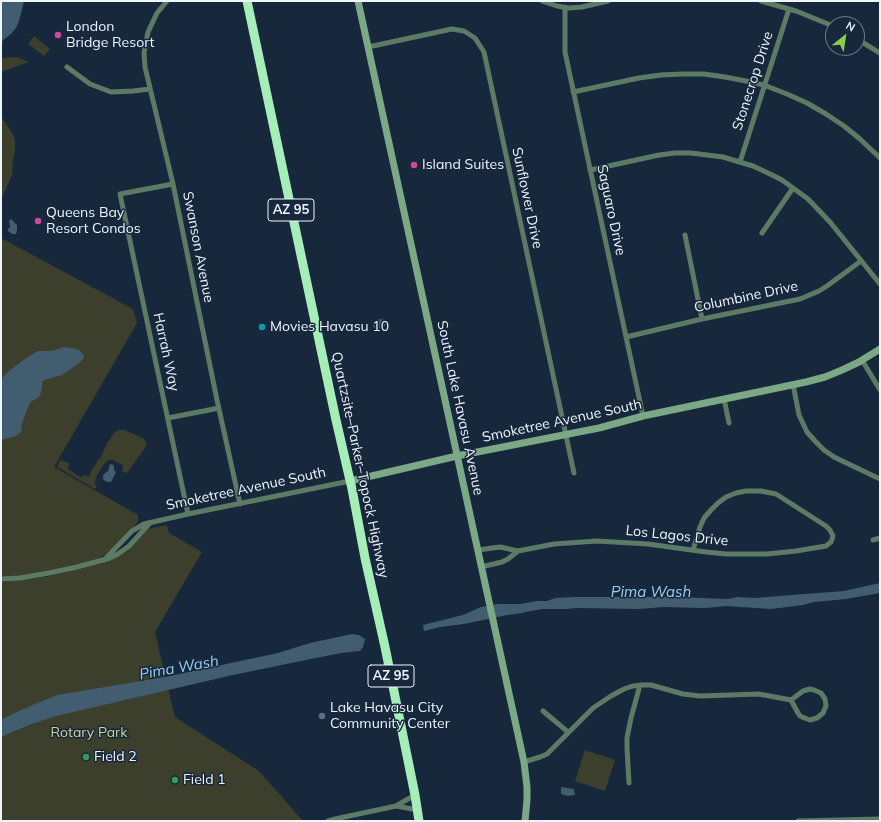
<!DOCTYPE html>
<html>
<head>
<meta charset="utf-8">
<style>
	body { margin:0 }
	#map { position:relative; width:881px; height:822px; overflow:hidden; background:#17283c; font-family:Mulish,sans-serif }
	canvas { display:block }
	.frame { position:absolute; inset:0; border:2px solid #eef5fd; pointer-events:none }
	.north { position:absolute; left:825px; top:16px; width:40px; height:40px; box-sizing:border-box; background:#17283c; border:1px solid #6d7a89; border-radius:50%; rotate:30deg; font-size:11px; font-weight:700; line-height:16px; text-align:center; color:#eef5fd }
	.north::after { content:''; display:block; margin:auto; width:14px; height:18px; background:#87cf4a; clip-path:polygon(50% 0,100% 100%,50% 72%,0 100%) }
</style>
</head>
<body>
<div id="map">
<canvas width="881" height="822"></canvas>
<div class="frame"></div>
<div class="north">N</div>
</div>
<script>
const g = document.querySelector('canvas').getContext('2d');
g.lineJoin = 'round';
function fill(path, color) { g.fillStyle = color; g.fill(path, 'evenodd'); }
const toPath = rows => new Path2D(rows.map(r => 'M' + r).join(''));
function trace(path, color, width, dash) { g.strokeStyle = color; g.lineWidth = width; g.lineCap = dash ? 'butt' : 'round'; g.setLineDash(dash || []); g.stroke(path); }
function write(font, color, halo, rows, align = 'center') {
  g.font = font + ' Mulish,sans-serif'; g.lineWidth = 3; g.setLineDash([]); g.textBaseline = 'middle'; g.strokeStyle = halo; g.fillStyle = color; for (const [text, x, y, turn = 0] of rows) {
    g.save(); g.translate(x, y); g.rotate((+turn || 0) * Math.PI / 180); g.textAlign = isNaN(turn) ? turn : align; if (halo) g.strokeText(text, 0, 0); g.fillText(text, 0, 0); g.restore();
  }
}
fill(toPath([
	[34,36,50,49,44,56,28,44],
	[17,57,29,62,1,72,1,58],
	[1,116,14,136,15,141,15,150,13,161,12,175,1,200],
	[1,238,133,309,137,323,54,467,138,515,138,522,106,554,98,559,77,565,48,571,20,576,1,577],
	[119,430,124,430,143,438,146,442,147,445,127,473,122,471,123,467,122,465,113,460,108,460,104,464,97,475,95,482,95,484,97,487,95,489,57,467,60,460,69,463,68,469,82,478,84,475,89,477,92,469,93,468,95,465,96,465,98,459,100,459,107,443,115,432],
	[167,525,169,533,202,552,155,632,163,667,175,717,259,771,303,821,1,821,1,582,21,580,49,576,78,569,111,560,147,529],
	[585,750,615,760,605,791,575,781]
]), '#3c3f2b');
fill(toPath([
	[1,1,24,1,19,21,16,28,11,34,2,41,3,43,1,45],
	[11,219,17,225,17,231,16,234,12,234,8,231,8,229,10,227,9,221],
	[382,319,386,321,386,324,385,326,384,326,382,323,381,323,380,328,378,330,375,329,373,326,375,322,377,320],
	[64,347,72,348,79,350,84,355,84,356,83,359,78,364,62,375,44,380,42,382,42,388,40,396,36,399,30,402,21,426,22,429,21,432,16,436,1,440,1,381,4,376,9,371,26,358,38,351,48,351,55,350],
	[110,464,114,465,114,470,116,472,111,482,108,482,105,481,103,479,103,476,104,474,108,471],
	[880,583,880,593,846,599,814,602,803,605,771,609,726,606,705,608,663,607,639,609,576,608,567,609,543,609,525,612,523,613,507,615,464,624,440,627,424,631,423,625,463,615,481,607,498,604,521,604,537,601,547,601,555,598,575,597,678,597,728,599,737,597,754,598,844,591],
	[352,634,359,635,365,639,363,647,360,651,341,653,306,660,233,675,56,716,29,725,1,737,1,720,21,710,57,695,165,677,278,653,310,643],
	[561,787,574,789,575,795,568,796,561,794]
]), '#415d6f');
trace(toPath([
	[167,1,157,13,148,32,144,53,145,67,173,184,217,400,240,504],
	[542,1,557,6,569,8,582,7,608,1],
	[761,1,796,11,833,26],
	[565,7,565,52,643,416],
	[857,39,880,53],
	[368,47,452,29,464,31,475,38,484,52,574,473],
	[67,67,90,84,111,92,133,91,150,89],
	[573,92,639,78,661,75,682,74,704,74,725,77,746,81,764,85,787,94,807,103,826,114,844,126,860,139,880,158],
	[740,162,789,9],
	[590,170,659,155,675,153,691,153,723,157,753,166,768,173,782,180,808,199,830,222,880,284],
	[173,184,120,194,188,514],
	[762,233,793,188],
	[685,235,702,319],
	[626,337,702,319,800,299,819,291,827,286,861,261],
	[862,360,880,390],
	[793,384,799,415,807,432,815,441,824,450,834,457,880,479],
	[724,399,729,423],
	[168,418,219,408],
	[873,540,880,538],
	[478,550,500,547,518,551,554,544,597,541,648,544,706,552,726,554,767,554,796,551,826,546,831,542,833,536,830,530,826,526,776,494,761,491,746,491,736,493,726,497,718,503,711,510,704,518,700,527,693,550],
	[104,560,132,531,144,524,188,514,350,481],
	[481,567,502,562,508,559,518,551],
	[1,579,20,578,49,573,77,567,110,558,118,554,129,546,150,523],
	[543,711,568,732],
	[524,762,540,757,547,754,593,708,611,696,624,689,633,686,642,685,651,685,683,694,700,696,759,694,791,700,803,691,810,689,814,690,821,693,825,699,826,706,823,713,817,718,810,720,807,719,800,716,798,713,791,700],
	[629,783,627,748,627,738,631,718,640,685],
	[396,806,415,795],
	[328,821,335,819,396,806,418,810],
	[798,821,880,819]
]), '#5d7a64', 5);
trace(toPath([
	[358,1,524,762,527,787,527,800,525,821],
	[350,481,457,456,599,428,643,416,806,382,825,377,842,370,859,362,880,349]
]), '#7ba986', 7);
trace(toPath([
	[247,1,336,420,352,489,365,558,385,647,415,795,419,821]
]), '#a5eeb8', 9);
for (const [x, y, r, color] of [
	[58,35,4,"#d1479c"],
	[414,165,4,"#d1479c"],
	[38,221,4,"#d1479c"],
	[262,327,4,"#0f9aa8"],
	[322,716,4,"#5c6f8a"],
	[86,757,4,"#2e9e5b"],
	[175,780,4,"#2e9e5b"]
]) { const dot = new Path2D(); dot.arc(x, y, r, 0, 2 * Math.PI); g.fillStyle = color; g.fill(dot); trace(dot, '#17283c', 1.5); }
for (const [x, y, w] of [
	[291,210,46],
	[391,676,46]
]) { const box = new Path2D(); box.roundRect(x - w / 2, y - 11, w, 22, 3); g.fillStyle = '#17283c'; g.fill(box); trace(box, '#eef5fd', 1); }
write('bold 13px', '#eef5fd', null, [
	["AZ 95",291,210],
	["AZ 95",391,676]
]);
write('14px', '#eef5fd', '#17283c', [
	["London",66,27],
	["Bridge Resort",66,43],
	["Island Suites",422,165],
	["Queens Bay",46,213],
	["Resort Condos",46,229],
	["Movies Havasu 10",270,327],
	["Lake Havasu City",330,708],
	["Community Center",330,724],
	["Field 2",94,757],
	["Field 1",183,780]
], 'left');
write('14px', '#eef5fd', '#17283c', [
	["Stonecrop Drive",753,81,-72],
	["Sunflower Drive",527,198,78],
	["Saguaro Drive",611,210,78],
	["Swanson Avenue",198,247,79],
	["Columbine Drive",746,297,-12],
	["Harrah Way",166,352,78],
	["South Lake Havasu Avenue",460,408,78],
	["Smoketree Avenue South",562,421,-12],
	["Quartzsite–Parker–Topock Highway",360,465,78],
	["Smoketree Avenue South",246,489,-12],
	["Los Lagos Drive",677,536,6]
]);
write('14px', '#ccd49b', '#17283c', [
	["Rotary Park",89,733]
]);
write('italic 15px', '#99cff2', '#17283c', [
	["Pima Wash",651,592],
	["Pima Wash",179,668,-10]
]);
</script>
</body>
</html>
